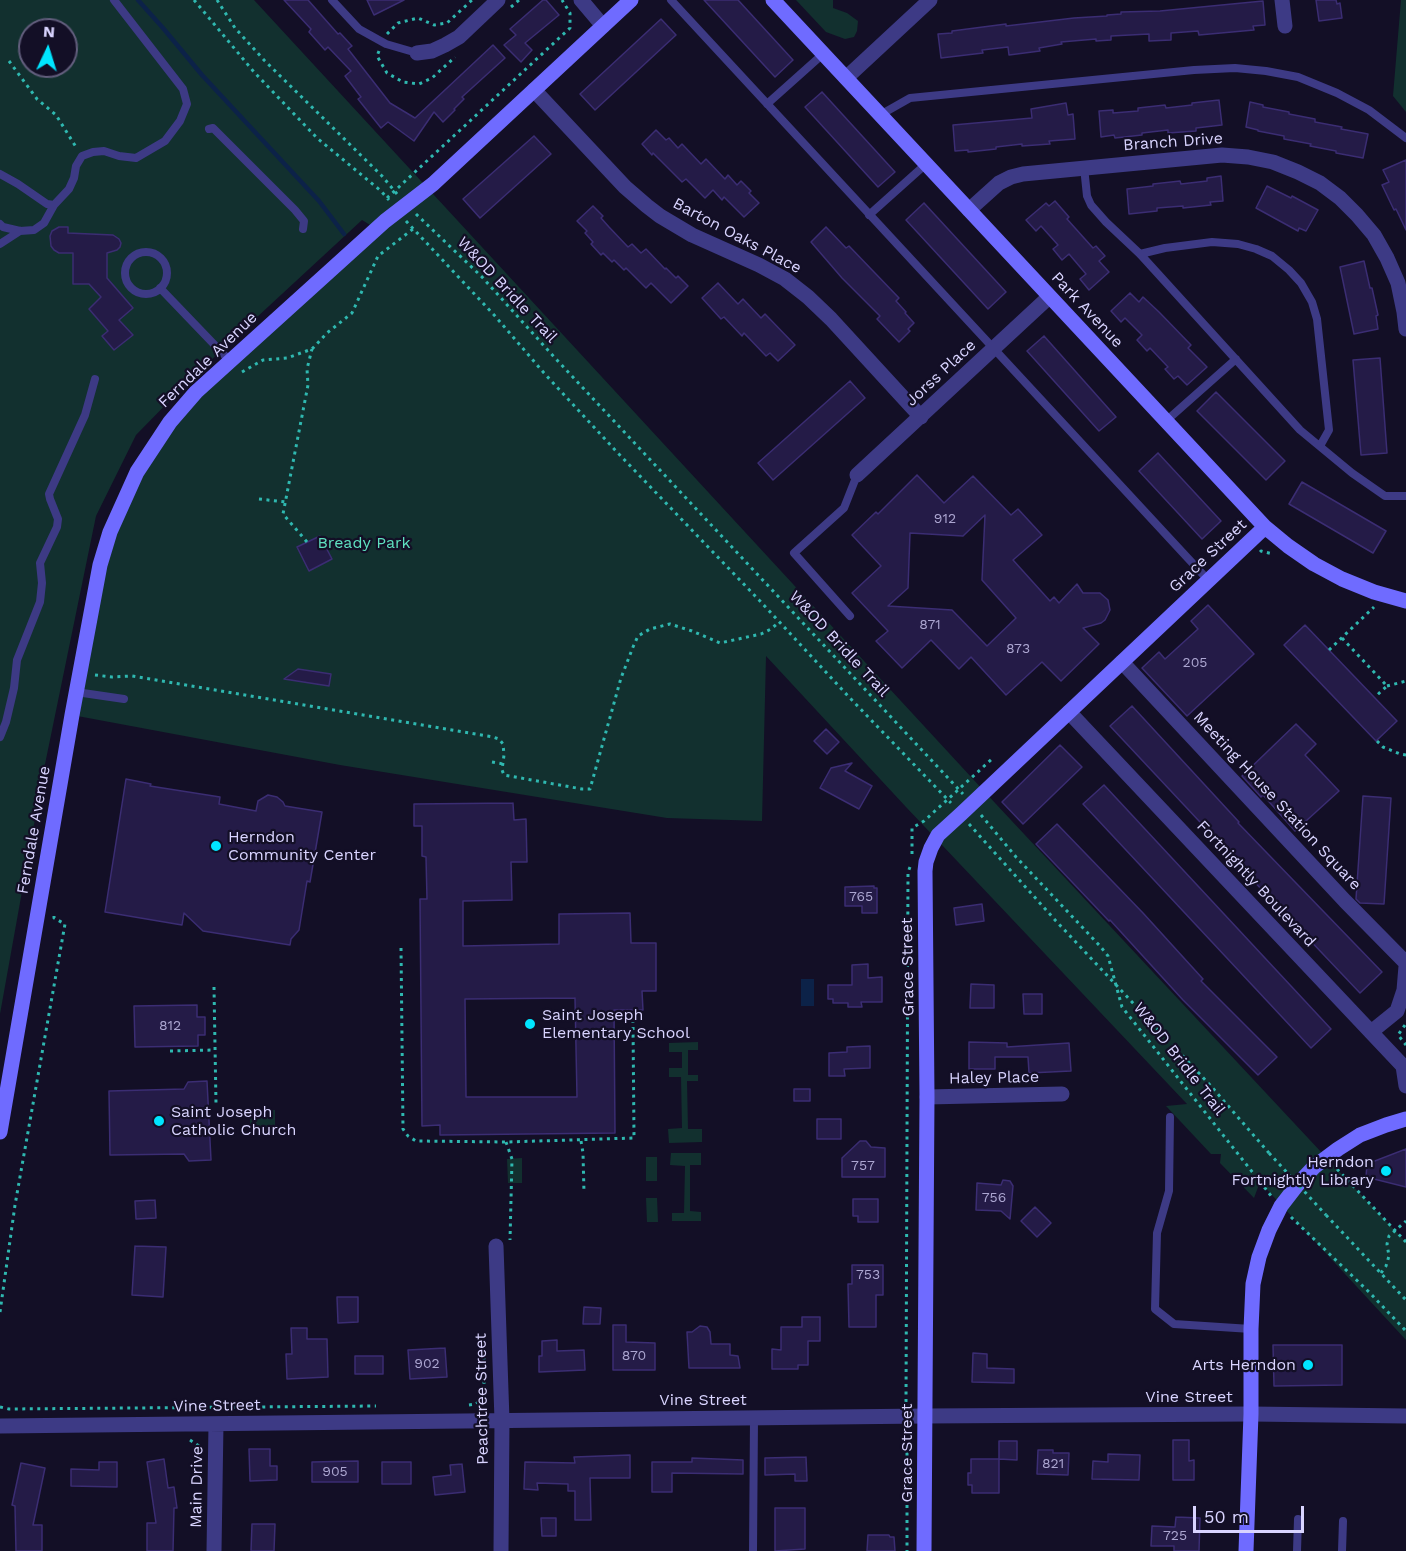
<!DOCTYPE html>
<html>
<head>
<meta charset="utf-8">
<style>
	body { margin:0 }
	#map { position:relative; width:1406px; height:1551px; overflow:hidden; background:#130f26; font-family:"Work Sans",sans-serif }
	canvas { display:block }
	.north { position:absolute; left:18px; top:18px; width:60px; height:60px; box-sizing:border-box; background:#130f26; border:2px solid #625e7d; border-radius:50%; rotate:4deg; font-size:16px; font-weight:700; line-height:24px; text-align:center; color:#d9d4ff }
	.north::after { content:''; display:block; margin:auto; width:21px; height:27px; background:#00e5ff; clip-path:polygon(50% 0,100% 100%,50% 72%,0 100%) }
	.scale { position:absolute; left:1193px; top:1506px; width:111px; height:27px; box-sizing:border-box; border:3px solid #d9d4ff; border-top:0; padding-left:8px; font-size:18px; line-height:21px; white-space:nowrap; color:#d9d4ff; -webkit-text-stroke:4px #130f26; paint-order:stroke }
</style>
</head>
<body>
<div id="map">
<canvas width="1406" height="1551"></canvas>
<div class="north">N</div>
<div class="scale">50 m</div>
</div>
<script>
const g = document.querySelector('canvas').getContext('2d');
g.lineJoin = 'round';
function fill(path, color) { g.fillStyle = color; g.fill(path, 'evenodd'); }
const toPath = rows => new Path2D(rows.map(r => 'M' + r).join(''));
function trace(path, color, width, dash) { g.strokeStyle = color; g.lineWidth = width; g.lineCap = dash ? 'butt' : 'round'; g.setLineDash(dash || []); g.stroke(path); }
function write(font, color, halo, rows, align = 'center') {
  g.font = font + ' "Work Sans",sans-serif'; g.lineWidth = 4.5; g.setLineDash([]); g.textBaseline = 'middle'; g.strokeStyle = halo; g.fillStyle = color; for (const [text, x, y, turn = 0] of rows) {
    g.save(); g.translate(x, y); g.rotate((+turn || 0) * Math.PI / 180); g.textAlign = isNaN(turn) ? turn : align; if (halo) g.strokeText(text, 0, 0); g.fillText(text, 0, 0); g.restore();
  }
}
fill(toPath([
	[0,0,254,0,996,804,1365,1199,1404,1240,1406,1239,1406,1340,1260,1182,1254,1198,1220,1163,1221,1154,1211,1154,1166,1106,1187,1104,906,807,766,656,762,821,667,818,340,765,72,715,100,565,154,445,230,361,375,228,362,220,229,343,183,387,136,435,96,516,44,769,0,1014],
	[30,30,66,30,66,66,30,66],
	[796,0,833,0,833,8,847,13,858,21,857,31,854,37,845,39,826,32],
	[1401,0,1406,0,1406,112,1393,96],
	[698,1042,698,1050,688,1050,688,1075,698,1075,698,1081,687,1081,688,1129,702,1129,702,1142,669,1143,668,1129,682,1128,681,1077,669,1077,669,1068,682,1068,682,1052,669,1052,669,1043],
	[275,1110,275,1130,255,1131,250,1127,250,1115,254,1111],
	[671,1153,701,1153,701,1165,690,1165,690,1211,701,1212,701,1221,672,1221,672,1213,684,1213,685,1166,670,1165],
	[646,1157,657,1157,657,1181,646,1181],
	[522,1158,522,1183,508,1183,507,1159],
	[646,1198,657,1198,658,1222,647,1222]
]), '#12302f');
fill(toPath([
	[801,979,814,979,814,1006,801,1006]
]), '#0c2248');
trace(toPath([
	[138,0,163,28,202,75,319,201,344,234]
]), '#0c2248', 4.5);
const building = toPath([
	[284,0,308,0,338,34,340,33,352,46,348,49,390,103,415,118,493,45,505,58,462,97,464,99,454,109,455,110,443,122,434,112,414,141,388,122,381,128,358,99,361,97,345,76,351,71,328,47,325,50,309,32,311,29,284,0],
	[367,0,404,0,374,15,367,0],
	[543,0,546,0,559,15,525,43,532,50,521,62,504,45,516,35,510,29,543,0],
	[704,0,738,0,793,60,775,77,704,0],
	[1316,0,1336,0,1337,4,1340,3,1342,18,1319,21,1316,0],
	[1263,1,1265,25,1253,26,1254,30,1199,35,1198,31,1171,33,1171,40,1149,41,1149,34,1111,36,1111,40,1096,41,1096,39,1061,42,1062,44,1039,48,1040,51,1009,55,1008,47,982,50,983,53,941,58,938,34,952,33,952,31,1006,24,1006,26,1074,18,1107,16,1107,15,1121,14,1121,12,1160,11,1263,1],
	[661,19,676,35,595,110,580,94,661,19],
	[822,92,895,172,878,187,805,107,822,92],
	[1219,100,1222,125,1196,128,1196,131,1168,133,1168,130,1142,133,1142,135,1115,138,1114,135,1101,137,1099,111,1113,110,1113,113,1138,111,1138,108,1165,105,1166,108,1192,105,1192,103,1219,100],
	[1250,102,1263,105,1263,107,1289,112,1289,114,1315,119,1315,122,1342,127,1341,129,1368,134,1363,158,1336,153,1336,151,1310,146,1311,144,1284,139,1284,136,1258,131,1258,130,1246,127,1250,102],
	[1066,103,1068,115,1073,114,1075,139,1049,141,1050,144,1022,146,1022,144,996,147,996,149,968,152,968,150,955,151,953,125,1032,118,1031,109,1066,103],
	[656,130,666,140,669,138,678,148,682,144,701,164,706,159,725,179,728,175,737,185,741,181,751,191,749,193,759,203,744,217,724,197,722,200,713,190,705,198,686,179,682,182,653,153,652,155,642,144,656,130],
	[534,136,551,154,480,218,463,199,534,136],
	[1406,160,1406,230,1396,209,1394,210,1382,185,1389,182,1383,170,1406,160],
	[1221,176,1223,201,1210,202,1211,205,1183,208,1183,206,1157,208,1157,211,1129,214,1127,189,1153,186,1153,184,1180,181,1181,184,1207,181,1207,178,1221,176],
	[1267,186,1291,198,1292,196,1318,210,1306,231,1299,228,1298,231,1256,208,1267,186],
	[1055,201,1069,217,1067,219,1084,238,1093,248,1096,246,1105,256,1099,261,1109,272,1089,290,1080,279,1086,274,1069,254,1062,260,1053,249,1058,245,1041,226,1036,231,1026,220,1046,203,1049,206,1055,201],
	[924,203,1006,292,988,309,906,220,924,203],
	[593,206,603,216,601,218,609,227,628,247,632,244,641,253,646,249,665,269,666,268,676,278,678,276,688,286,671,303,651,283,646,288,626,268,624,270,614,260,612,262,603,253,601,255,591,244,593,242,585,233,587,231,577,221,593,206],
	[59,227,68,227,68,233,113,235,119,239,121,243,120,247,117,250,107,253,107,278,133,308,119,320,133,335,114,350,102,336,108,331,89,309,101,297,89,284,73,284,73,253,59,253,54,250,51,246,50,236,52,231,59,227],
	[826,227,846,248,849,246,899,298,896,301,906,312,905,313,914,323,908,329,910,331,899,342,877,319,880,316,842,278,811,242,826,227],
	[1364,261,1370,288,1372,288,1378,315,1376,316,1378,329,1354,334,1340,267,1364,261],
	[718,283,738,304,743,299,761,318,765,314,795,345,778,361,770,353,766,356,744,333,742,336,724,317,721,319,702,298,718,283],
	[1130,293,1139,302,1143,297,1159,312,1191,345,1188,348,1207,367,1187,385,1178,376,1174,379,1165,369,1168,367,1150,348,1147,351,1137,340,1142,335,1125,318,1121,322,1111,311,1130,293],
	[1044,336,1116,417,1099,431,1027,351,1044,336],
	[1380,358,1387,453,1361,455,1353,360,1380,358],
	[850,381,865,398,773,480,758,463,850,381],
	[1216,392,1285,461,1266,480,1197,411,1216,392],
	[1158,453,1221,521,1202,539,1139,471,1158,453],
	[917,475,944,503,973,476,1011,515,1018,509,1042,535,1013,560,1050,601,1054,597,1059,603,1077,584,1083,593,1100,593,1108,600,1110,610,1105,620,1101,623,1083,628,1099,644,1061,681,1042,662,1006,695,971,657,959,669,931,640,902,668,876,641,888,631,852,593,881,566,852,535,876,512,878,514,917,475],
	[985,515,982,580,1016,618,987,646,952,610,888,606,908,588,910,533,963,536,985,515],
	[1302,482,1386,531,1373,553,1289,504,1302,482],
	[320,536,332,559,309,571,297,547,320,536],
	[1208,605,1254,654,1187,716,1142,668,1159,652,1165,659,1198,629,1191,621,1208,605],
	[1305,625,1397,721,1376,741,1284,645,1305,625],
	[298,669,331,674,329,686,284,679,298,669],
	[1132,706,1239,822,1238,823,1382,972,1360,993,1228,854,1229,853,1110,726,1132,706],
	[1296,724,1316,744,1305,755,1339,791,1295,831,1263,795,1261,797,1242,776,1296,724],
	[826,729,839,742,827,754,814,741,826,729],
	[1060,745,1082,767,1023,824,1002,802,1060,745],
	[852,763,845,771,872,786,859,809,820,788,831,768,852,763],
	[126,779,151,784,150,786,220,797,219,804,256,811,258,801,268,795,277,797,283,802,285,806,322,812,310,882,307,881,299,930,291,939,290,945,203,931,184,913,182,925,105,912,126,779],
	[1104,785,1331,1029,1311,1048,1083,804,1104,785],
	[1363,796,1391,798,1384,904,1360,903,1356,899,1363,796],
	[513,803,514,820,526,819,527,862,511,862,512,900,463,901,463,946,559,944,559,914,630,913,631,943,656,943,656,991,642,991,643,1010,614,1010,615,1133,440,1135,440,1125,422,1126,420,899,427,899,426,857,422,856,422,826,414,826,414,804,513,803],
	[575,998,577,1097,466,1097,465,999,575,998],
	[1057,824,1143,913,1203,979,1201,981,1277,1057,1258,1075,1183,1000,1110,920,1109,921,1036,844,1057,824],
	[874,886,874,888,877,888,877,913,862,913,862,906,845,906,845,887,874,886],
	[982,904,984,921,956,925,954,908,982,904],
	[868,964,868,978,882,977,882,1002,861,1002,862,1007,848,1007,848,1003,833,1003,833,999,828,999,828,985,852,985,852,965,868,964],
	[971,984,994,985,994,1008,970,1008,971,984],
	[1023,994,1042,994,1042,1014,1024,1014,1023,994],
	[197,1005,197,1017,205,1017,205,1035,198,1035,198,1046,135,1047,134,1006,197,1005],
	[969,1042,1007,1043,1007,1047,1069,1043,1071,1071,1029,1073,1028,1057,995,1057,995,1069,969,1069,969,1042],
	[870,1046,870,1068,844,1069,845,1076,829,1076,829,1053,847,1052,847,1047,870,1046],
	[207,1081,211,1160,189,1161,184,1154,110,1155,109,1091,184,1089,188,1082,207,1081],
	[794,1089,810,1089,810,1101,794,1101,794,1089],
	[817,1119,841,1119,841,1139,817,1139,817,1119],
	[860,1141,866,1141,871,1147,885,1148,885,1177,842,1177,842,1158,860,1141],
	[1406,1149,1406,1187,1366,1177,1367,1164,1406,1149],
	[1003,1180,1010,1181,1013,1186,1010,1219,1001,1211,976,1210,977,1183,1001,1185,1003,1180],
	[853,1199,878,1199,878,1222,858,1222,858,1216,853,1216,853,1199],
	[155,1200,156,1218,136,1219,135,1201,155,1200],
	[1035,1207,1051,1223,1037,1237,1021,1221,1035,1207],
	[135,1246,166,1247,163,1297,132,1295,135,1246],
	[852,1265,883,1265,883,1295,876,1295,876,1327,849,1327,848,1284,852,1284,852,1265],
	[337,1297,358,1297,358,1322,338,1323,337,1297],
	[584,1307,601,1308,600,1324,583,1324,584,1307],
	[802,1317,820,1317,820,1341,808,1341,808,1365,798,1365,798,1369,772,1369,772,1349,781,1350,781,1327,802,1327,802,1317],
	[613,1325,626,1325,626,1342,655,1343,655,1370,613,1370,613,1325],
	[700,1326,707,1327,710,1332,711,1344,730,1344,730,1355,738,1356,740,1368,689,1368,687,1332,692,1332,700,1326],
	[291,1328,307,1328,307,1339,327,1339,328,1377,287,1379,286,1354,292,1354,291,1328],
	[557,1340,557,1351,584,1350,585,1370,539,1372,539,1356,542,1356,542,1341,557,1340],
	[1273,1345,1342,1345,1342,1385,1274,1386,1273,1345],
	[445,1348,447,1377,410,1379,408,1350,445,1348],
	[973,1353,987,1354,987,1368,1014,1369,1014,1383,972,1382,973,1353],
	[355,1356,383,1356,383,1374,355,1374,355,1356],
	[1173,1440,1189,1440,1189,1461,1194,1460,1194,1480,1173,1480,1173,1440],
	[999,1441,1017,1441,1017,1460,999,1459,999,1441],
	[249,1449,270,1449,270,1466,277,1466,277,1480,250,1481,249,1449],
	[1038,1450,1053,1450,1053,1453,1069,1453,1068,1475,1037,1474,1038,1450],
	[1108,1454,1140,1455,1139,1480,1092,1479,1093,1461,1108,1462,1108,1454],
	[630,1455,630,1478,590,1478,591,1520,575,1520,575,1491,568,1491,568,1484,537,1483,538,1490,524,1489,525,1462,575,1463,574,1457,630,1455],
	[806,1457,807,1481,795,1481,795,1474,765,1475,765,1458,806,1457],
	[692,1458,743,1460,743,1474,672,1473,672,1492,652,1492,652,1462,692,1462,692,1458],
	[164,1459,168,1488,174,1487,177,1508,174,1508,173,1551,147,1551,147,1523,156,1523,147,1462,164,1459],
	[971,1459,999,1459,999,1493,972,1493,972,1485,968,1485,968,1473,971,1473,971,1459],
	[358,1461,358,1482,312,1482,312,1462,358,1461],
	[99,1462,117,1462,117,1487,71,1486,71,1469,99,1470,99,1462],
	[382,1462,411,1462,411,1484,382,1484,382,1462],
	[21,1463,45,1468,33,1525,42,1525,42,1551,16,1551,15,1506,12,1505,21,1463],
	[462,1464,465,1492,435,1495,433,1477,451,1475,450,1465,462,1464],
	[775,1508,805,1508,805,1549,775,1551,775,1508],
	[1176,1517,1200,1518,1199,1551,1174,1551,1174,1546,1151,1546,1152,1526,1175,1527,1176,1517],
	[541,1518,556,1518,556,1536,542,1536,541,1518],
	[252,1524,275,1524,274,1551,251,1551,252,1524],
	[868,1535,889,1535,890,1537,894,1537,895,1551,867,1551,868,1535]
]);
fill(building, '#241b47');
trace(building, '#3b2d73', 1.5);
trace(toPath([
	[194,0,254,72,317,138,381,191,389,200],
	[217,0,235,28,264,60,382,176,397,194],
	[511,7,519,0],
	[387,34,398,23,418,18,434,25,447,23,472,0],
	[379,51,377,56,387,73,403,82,419,84,432,78,455,57],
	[9,61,37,99,56,115,76,147],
	[387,198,570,28,570,13,562,0],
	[416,214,482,277,555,358,963,794],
	[406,221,495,316,544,373,615,450,759,600,848,696,951,803],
	[242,372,263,360,287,358,312,349,327,333,352,313,378,256,413,229],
	[259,499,286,502],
	[307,542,283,514,308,385,307,369,312,349],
	[1260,552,1261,551,1273,554],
	[1342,638,1387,686,1375,697],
	[1329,650,1374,607],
	[95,675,112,677,132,676,493,737,499,739,503,744,504,755,502,770,504,775,582,789,590,789,621,678,633,647,638,636,650,629,670,624,692,631,720,643,761,634,771,629,779,622],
	[1387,686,1406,681],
	[1377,741,1383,747,1400,754,1406,755],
	[492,762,503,764],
	[981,815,1016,857,1100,946,1108,956,1122,1007,1272,1197],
	[969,824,1056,921,1210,1085,1269,1153],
	[912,854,912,828,924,821,993,758],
	[401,948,403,1129,408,1136,416,1141,506,1142,634,1138,633,1022],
	[214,987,216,1104],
	[1405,1025,1398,1035,1406,1045],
	[170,1051,214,1050],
	[581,1141,583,1153,584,1193],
	[506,1142,512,1159,510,1240],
	[1337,1169,1406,1242],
	[1326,1215,1406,1300],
	[1291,1217,1369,1292,1406,1331],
	[1381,1273,1386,1266,1389,1256,1387,1244,1389,1236,1406,1221],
	[0,1312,15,1205,65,924,54,918,54,912],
	[906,1402,908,872,910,867],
	[469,1405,476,1404,482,1398,484,1390,484,1357],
	[0,1407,9,1409,376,1406],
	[907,1430,907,1551],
	[190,1440,202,1448]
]), '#2fb8b0', 3, [3, 4.5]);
trace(toPath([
	[332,0,359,29,386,44,417,53],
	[671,0,1209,581],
	[767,104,823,54],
	[880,115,910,98,1194,70,1235,68,1266,71,1298,77,1337,93,1369,110,1406,138],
	[209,129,213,128,295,210,304,221,303,229],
	[1084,167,1087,196,1091,205,1106,222,1140,254,1300,430,1352,473,1385,496,1406,496],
	[0,174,18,184,47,204,54,205,44,223,34,230,20,231,3,227,0,224],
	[54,205,69,189,74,178,76,166,82,156,93,152,104,151,119,156,136,158,165,141,180,121,187,104,183,89,114,0],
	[869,215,926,164],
	[0,244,20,231],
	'125 273a21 21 0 1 1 42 0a21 21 0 1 1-42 0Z',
	[1140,254,1165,248,1212,242,1238,244,1256,249,1272,256,1289,270,1301,283,1312,302,1317,319,1329,430,1320,446],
	[160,288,230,361],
	[1166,421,1236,359],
	[850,616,794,553,844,508,857,475],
	[76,692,124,699],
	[0,737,6,722,14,688,17,660,40,602,42,583,40,563,57,527,58,519,50,499,49,494,85,415,95,379],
	[1170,1117,1169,1191,1157,1233,1155,1309,1174,1324,1251,1329],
	[753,1551,754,1418],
	[1297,1551,1298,1519],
	[1342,1551,1343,1521]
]), '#3d3a85', 8);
trace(toPath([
	[581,0,603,26],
	[1282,0,1285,26],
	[417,53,432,51,445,45,459,37,498,0],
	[846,78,930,0],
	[534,90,625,187,647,206,660,216,692,235,759,265,785,279,808,297,831,319,921,417],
	[969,210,999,183,1011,177,1023,174,1222,155,1248,157,1273,162,1298,172,1320,183,1340,198,1357,215,1374,235,1387,258,1398,283,1404,312,1406,329],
	[857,475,1049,297],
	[1122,662,1345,901,1406,963],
	[1069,712,1403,1066,1406,1086],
	[1371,1032,1397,1011,1404,990,1406,966],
	[927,1097,1062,1094],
	[496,1246,502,1420,501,1551],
	[0,1426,926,1416,1251,1414,1406,1416],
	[214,1551,216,1424]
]), '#3d3a85', 15);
trace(toPath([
	[773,0,1265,527,1288,546,1314,564,1342,579,1374,592,1406,601],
	[0,1132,72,715,100,565,110,532,137,472,170,422,196,392,385,221,433,184,631,0],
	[924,1551,927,1097,925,871,926,862,931,848,938,835,961,814,1265,527],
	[1246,1551,1251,1414,1251,1329,1253,1284,1259,1257,1269,1230,1281,1206,1298,1184,1314,1167,1338,1149,1360,1135,1386,1125,1406,1119]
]), '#6f6bff', 15);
trace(toPath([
	[1269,1153,1326,1215]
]), '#2fb8b0', 3, [3, 4.5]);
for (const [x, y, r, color] of [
	[216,846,6,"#00e5ff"],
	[530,1024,6,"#00e5ff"],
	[159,1121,6,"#00e5ff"],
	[1386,1171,6,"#00e5ff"],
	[1308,1365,6,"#00e5ff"]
]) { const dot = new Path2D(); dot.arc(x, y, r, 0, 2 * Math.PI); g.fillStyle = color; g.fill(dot); trace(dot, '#130f26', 2); }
write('14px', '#aca6d1', null, [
	["912",945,519],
	["871",930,625],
	["873",1018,649],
	["205",1195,663],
	["765",861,897],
	["812",170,1026],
	["757",863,1166],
	["756",994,1198],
	["753",868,1275],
	["870",634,1356],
	["902",427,1364],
	["821",1053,1464],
	["905",335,1472],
	["725",1175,1536]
]);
write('16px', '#d9d4ff', '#130f26', [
	["Branch Drive",1173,142,-4],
	["Barton Oaks Place",737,236,28],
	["W&OD Bridle Trail",507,290,47],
	["Park Avenue",1087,310,47],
	["Ferndale Avenue",208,360,-44],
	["Jorss Place",941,373,-43],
	["Grace Street",1208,556,-43],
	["W&OD Bridle Trail",839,644,47],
	["Meeting House Station Square",1277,801,47],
	["Ferndale Avenue",34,830,-80],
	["Fortnightly Boulevard",1256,884,47],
	["Grace Street",908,967,-91],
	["W&OD Bridle Trail",1179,1059,52],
	["Haley Place",994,1078,-1],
	["Vine Street",1189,1397],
	["Peachtree Street",482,1399,-91],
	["Vine Street",703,1400],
	["Vine Street",217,1406,-1],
	["Grace Street",907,1453,-90],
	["Main Drive",197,1487,-89]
]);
write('16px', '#5fe0c0', '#130f26', [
	["Bready Park",364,543]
]);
write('16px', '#d9d4ff', '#130f26', [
	["Herndon",228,837],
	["Community Center",228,855],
	["Saint Joseph",542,1015],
	["Elementary School",542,1033],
	["Saint Joseph",171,1112],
	["Catholic Church",171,1130],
	["Herndon",1374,1162,"right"],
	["Fortnightly Library",1374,1180,"right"],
	["Arts Herndon",1296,1365,"right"]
], 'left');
</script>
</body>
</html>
